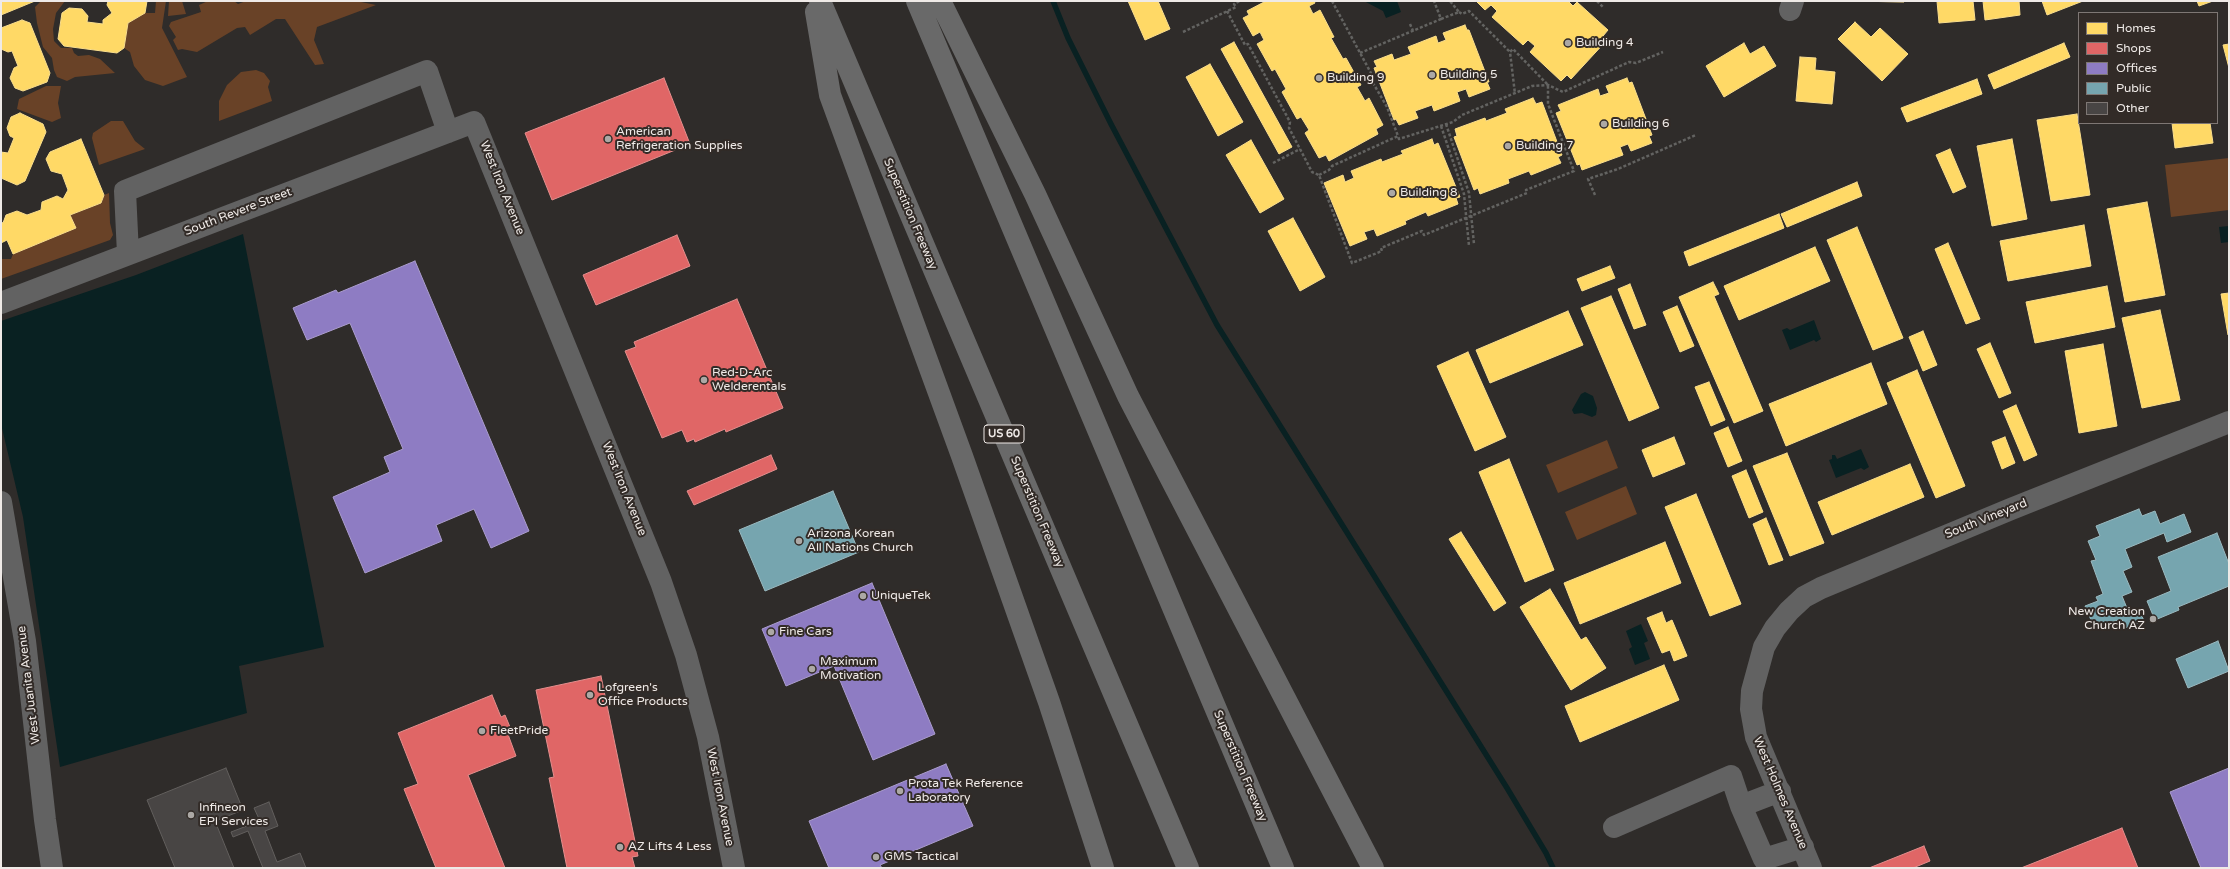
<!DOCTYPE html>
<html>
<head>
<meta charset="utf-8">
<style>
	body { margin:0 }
	#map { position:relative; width:2230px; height:869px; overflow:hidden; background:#2f2c2a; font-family:"Varela Round",sans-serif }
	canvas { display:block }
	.frame { position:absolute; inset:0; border:2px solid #efeae7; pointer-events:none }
	.legend { position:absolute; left:2078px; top:12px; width:140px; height:112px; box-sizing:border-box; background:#322b27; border:1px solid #7e7774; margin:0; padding:5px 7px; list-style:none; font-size:12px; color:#efeae7 }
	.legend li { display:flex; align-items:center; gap:8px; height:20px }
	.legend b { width:20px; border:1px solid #7e7774 }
</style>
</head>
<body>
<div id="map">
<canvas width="2230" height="869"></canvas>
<div class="frame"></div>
<ul class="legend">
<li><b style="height:11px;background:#ffd966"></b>Homes</li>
<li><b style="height:11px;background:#e06666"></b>Shops</li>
<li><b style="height:11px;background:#8e7cc3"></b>Offices</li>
<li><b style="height:11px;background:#76a5af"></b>Public</li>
<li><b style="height:11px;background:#484544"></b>Other</li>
</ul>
</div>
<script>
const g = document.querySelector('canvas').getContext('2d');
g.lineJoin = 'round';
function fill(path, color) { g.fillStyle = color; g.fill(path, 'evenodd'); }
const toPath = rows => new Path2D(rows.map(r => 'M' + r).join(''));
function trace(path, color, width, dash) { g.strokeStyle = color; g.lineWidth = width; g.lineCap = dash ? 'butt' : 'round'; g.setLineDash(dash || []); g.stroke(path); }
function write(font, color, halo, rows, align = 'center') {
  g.font = font + ' "Varela Round",sans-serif'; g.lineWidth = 4; g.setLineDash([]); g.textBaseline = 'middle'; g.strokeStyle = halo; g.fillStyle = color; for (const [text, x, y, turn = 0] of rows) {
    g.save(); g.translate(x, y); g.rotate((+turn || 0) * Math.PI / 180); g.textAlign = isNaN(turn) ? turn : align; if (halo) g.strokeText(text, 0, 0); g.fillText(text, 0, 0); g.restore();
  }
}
fill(toPath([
	[45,1,65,1,56,13,53,29,54,41,61,48,72,48,74,53,78,56,89,55,100,59,115,73,75,77,67,81,57,77,54,70,52,58,43,47,37,23,35,7,40,2],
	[156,1,166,1,162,28,187,77,163,86,145,80,134,66,130,52,124,48,128,23,145,13,155,13],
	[169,1,182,1,186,14,168,16],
	[208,1,234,1,238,4,246,1,356,1,376,5,317,27,314,40,324,64,315,65,285,19,276,19,250,35,245,27,237,28,197,52,182,49,178,50,173,40,176,37,169,26,171,22,201,12,199,5],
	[256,70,264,73,270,81,268,87,272,101,219,121,219,101,227,85,241,72],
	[46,86,61,86,58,103,61,118,52,122,17,109,19,99],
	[111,121,123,121,135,141,145,149,99,165,92,138,93,133],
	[2229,158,2229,210,2171,217,2165,165],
	[109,193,110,223,113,235,110,240,1,279,1,259,11,259,13,254,76,228,70,215,101,203,104,195],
	[1607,440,1618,468,1558,493,1546,465],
	[1626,486,1637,514,1577,540,1565,512]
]), '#694227');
fill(toPath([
	[1364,1,1397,1,1401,12,1386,18,1383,11],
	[2229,226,2229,242,2221,243,2219,227],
	[243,234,324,647,239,666,247,713,60,767,23,517,1,424,1,321,136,275],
	[1814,320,1821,339,1816,342,1814,340,1790,350,1782,330,1787,328,1790,330],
	[1585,392,1593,396,1597,408,1596,415,1592,417,1582,413,1574,414,1572,410,1581,394],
	[1861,449,1869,467,1864,470,1861,468,1836,478,1829,460,1832,459,1832,455,1835,455,1837,459],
	[1641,624,1648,641,1644,643,1650,659,1635,665,1629,649,1632,647,1626,631]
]), '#092122');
const homes = toPath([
	[1,1,35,1,1,15,1,1],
	[108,1,147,1,145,13,128,23,124,48,117,53,64,46,58,39,62,13,69,8,82,9,88,16,87,22,103,24,103,20,112,13,107,5,108,1],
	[1128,1,1158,1,1170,29,1145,40,1128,1],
	[1266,1,1314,1,1315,3,1309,6,1313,14,1320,10,1334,37,1331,38,1343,59,1346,58,1361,85,1357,87,1365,101,1369,98,1383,125,1376,129,1378,134,1329,161,1326,155,1319,158,1305,133,1309,130,1301,117,1297,119,1282,92,1286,89,1275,69,1272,71,1257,44,1264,40,1260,32,1253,36,1243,18,1249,15,1247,11,1266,1],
	[1476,1,1568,1,1573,6,1577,2,1608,30,1603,36,1607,40,1571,79,1567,75,1561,81,1530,52,1535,46,1528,40,1523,45,1492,17,1497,11,1491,5,1485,10,1476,1],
	[1852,1,1904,1,1904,2,1852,1],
	[1937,1,1973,1,1975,20,1939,23,1937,1],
	[1983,1,2019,1,2020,15,1985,20,1983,1],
	[2042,1,2083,1,2047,15,2042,1],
	[2197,1,2213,1,2199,6,2197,1],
	[22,20,30,23,50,73,47,82,23,91,15,88,10,78,14,68,18,66,12,51,8,52,1,49,1,28,22,20],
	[1855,22,1871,37,1880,28,1908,54,1882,81,1838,39,1855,22],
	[1465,25,1467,30,1469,30,1489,82,1487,82,1490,89,1469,97,1466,89,1457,92,1460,101,1434,111,1432,105,1415,111,1418,118,1399,125,1396,119,1394,120,1374,68,1377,67,1374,61,1392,54,1394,60,1411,54,1408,47,1436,36,1438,43,1446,40,1443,33,1465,25],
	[1234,42,1292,147,1279,154,1221,49,1234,42],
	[1744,43,1750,54,1764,46,1776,66,1724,97,1706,66,1744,43],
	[2064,43,2070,57,1994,89,1988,75,2064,43],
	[2229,44,2229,68,2223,45,2229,44],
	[1800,57,1816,58,1815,70,1835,72,1832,104,1796,101,1800,57],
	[1210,64,1243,122,1218,136,1186,77,1210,64],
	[1627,78,1629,83,1632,82,1652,135,1649,136,1652,143,1631,151,1628,144,1620,147,1623,155,1582,170,1580,164,1577,165,1556,113,1561,111,1558,105,1598,89,1600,96,1609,93,1606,86,1627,78],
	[1977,79,1982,94,1907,122,1901,108,1977,79],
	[1533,98,1536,104,1542,102,1562,155,1558,157,1561,163,1531,175,1529,171,1508,179,1509,183,1480,194,1478,188,1474,190,1454,137,1457,136,1455,129,1485,118,1486,121,1507,113,1505,109,1533,98],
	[20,113,43,124,46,132,25,181,17,185,1,178,1,152,8,153,14,138,10,136,7,128,11,117,20,113],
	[2077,114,2090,195,2051,201,2037,120,2077,114],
	[2172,123,2210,123,2213,143,2175,148,2172,123],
	[81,139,104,195,101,203,70,215,76,228,13,254,7,240,1,243,1,222,3,223,6,215,17,211,27,215,41,210,42,202,57,196,63,199,68,190,62,174,51,171,46,159,50,152,81,139],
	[1432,139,1434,145,1438,143,1460,197,1456,198,1458,204,1428,216,1426,212,1405,221,1406,224,1377,236,1374,229,1364,232,1367,239,1350,246,1324,183,1343,175,1345,182,1354,178,1351,171,1381,159,1382,162,1403,154,1401,151,1432,139],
	[2012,139,2027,219,1992,226,1977,146,2012,139],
	[1251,140,1284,199,1260,213,1226,155,1251,140],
	[1950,149,1966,187,1953,193,1936,155,1950,149],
	[1857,182,1862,196,1787,227,1781,214,1857,182],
	[2147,202,2165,295,2125,302,2107,209,2147,202],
	[1779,214,1784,228,1689,266,1684,252,1779,214],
	[1293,218,1325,277,1300,291,1268,231,1293,218],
	[2084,225,2091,266,2008,281,2000,241,2084,225],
	[1857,227,1903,338,1873,350,1827,240,1857,227],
	[1948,243,1980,319,1966,324,1935,249,1948,243],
	[1815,247,1830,281,1739,320,1724,286,1815,247],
	[1610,266,1615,278,1582,291,1577,279,1610,266],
	[1713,282,1719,294,1714,296,1763,411,1734,423,1679,297,1713,282],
	[1630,284,1646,325,1634,329,1618,289,1630,284],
	[2107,286,2115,327,2035,343,2026,302,2107,286],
	[2229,293,2229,335,2228,335,2221,294,2229,293],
	[1611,296,1659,408,1629,421,1581,308,1611,296],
	[1677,306,1694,346,1680,352,1663,312,1677,306],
	[2160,310,2180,400,2142,408,2122,318,2160,310],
	[1568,311,1583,345,1490,383,1476,350,1568,311],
	[1923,331,1937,365,1923,371,1909,337,1923,331],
	[1990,343,2011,393,1999,398,1977,349,1990,343],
	[2103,344,2117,426,2079,433,2065,351,2103,344],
	[1468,352,1506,437,1475,451,1437,366,1468,352],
	[1871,363,1887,404,1786,446,1769,404,1871,363],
	[1917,370,1965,486,1936,498,1887,383,1917,370],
	[1709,382,1725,420,1711,426,1695,387,1709,382],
	[2016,405,2037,455,2024,461,2003,411,2016,405],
	[1728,427,1742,461,1728,467,1714,433,1728,427],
	[1674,437,1685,464,1653,477,1642,450,1674,437],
	[2005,437,2015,463,2002,469,1992,442,2005,437],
	[1787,453,1824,543,1790,556,1753,466,1787,453],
	[1509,459,1554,570,1525,582,1479,472,1509,459],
	[1910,464,1924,497,1832,535,1818,502,1910,464],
	[1746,470,1763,512,1749,518,1732,476,1746,470],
	[1696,494,1741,604,1710,616,1665,507,1696,494],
	[1766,518,1783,560,1769,565,1753,524,1766,518],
	[1461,532,1506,603,1494,611,1449,539,1461,532],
	[1665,542,1681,583,1580,624,1564,583,1665,542],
	[1550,589,1581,640,1586,637,1606,668,1571,690,1520,607,1550,589],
	[1662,612,1666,623,1672,620,1687,656,1674,661,1670,650,1662,653,1647,618,1662,612],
	[1664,665,1679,700,1580,742,1565,706,1664,665]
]);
fill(homes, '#ffd966');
trace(homes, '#fade8d', 1);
const shops = toPath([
	[664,78,690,144,552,200,525,133,664,78],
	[677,235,690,266,596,305,583,275,677,235],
	[737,299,783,408,726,432,725,429,695,442,694,439,687,442,682,430,662,438,625,351,636,347,634,342,737,299],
	[771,455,777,469,694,505,687,491,771,455],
	[601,676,638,856,632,857,635,868,567,868,549,778,554,777,536,690,601,676],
	[492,695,501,717,505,715,510,727,506,729,516,756,468,775,505,868,436,868,404,789,418,784,398,733,492,695],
	[2122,828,2138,868,2021,868,2122,828],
	[1924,846,1930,861,1913,868,1869,868,1924,846]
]);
fill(shops, '#e06666');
trace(shops, '#e48e8d', 1);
const offices = toPath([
	[415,261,529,531,491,548,474,509,436,525,442,541,365,573,333,497,390,472,384,457,403,449,350,323,307,340,293,308,336,290,338,293,415,261],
	[872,583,935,734,873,760,834,666,786,686,762,629,872,583],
	[946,764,973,826,880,865,882,868,829,868,809,821,946,764],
	[2229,768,2229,868,2201,868,2170,792,2229,768]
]);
fill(offices, '#8e7cc3');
trace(offices, '#ab9dce', 1);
const public = toPath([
	[833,491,859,552,765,591,739,530,833,491],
	[2139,509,2142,516,2155,511,2160,524,2184,514,2191,532,2167,542,2164,533,2125,549,2132,567,2123,571,2132,592,2122,596,2129,613,2139,609,2144,621,2125,628,2122,619,2094,627,2085,606,2098,601,2096,597,2103,594,2091,561,2096,560,2088,541,2100,536,2096,526,2139,509],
	[2217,533,2229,564,2229,586,2178,607,2179,610,2155,620,2147,601,2171,591,2158,557,2217,533],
	[2218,641,2229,671,2188,688,2176,659,2218,641]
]);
fill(public, '#76a5af');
trace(public, '#9abac0', 1);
trace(toPath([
	[1053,1,1068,38,1111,124,1217,325,1507,788,1546,853,1553,868]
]), '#092122', 5.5);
const building = toPath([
	[226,768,243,810,215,821,234,868,175,868,147,800,226,768],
	[269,802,278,826,265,831,277,862,300,853,306,868,263,868,248,831,233,837,231,832,260,821,254,808,269,802]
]);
fill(building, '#484544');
trace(building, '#625f5d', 1);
trace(toPath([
	[1332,1,1372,75,1369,76,1387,107,1398,136],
	[1597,1,1603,7],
	[1227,11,1245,45,1248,44,1290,122,1289,128,1312,172,1319,175,1352,263,1382,251,1381,248,1422,231,1424,235,1527,193,1526,190,1574,171,1548,104,1548,85,1513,49,1510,52,1515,94],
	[1459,12,1462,14,1469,11,1510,52],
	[1441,19,1459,12,1450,1],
	[1410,24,1413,31],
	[1183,32,1236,7,1234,4,1240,1],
	[1360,53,1441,19,1434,1],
	[1446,124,1469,193,1474,244],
	[1441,126,1464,194,1469,246],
	[1273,163,1300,149],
	[1319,175,1329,170,1332,166,1398,136,1399,139,1453,122,1462,115,1532,86,1548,85,1563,92,1629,62,1636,63,1663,52],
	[1595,195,1588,179,1618,169,1696,135]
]), '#636361', 2.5, [3, 2]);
trace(toPath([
	[1790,10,1793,1],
	[128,254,125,191,427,71,448,132],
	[1,303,474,122,661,582,686,655,708,737,734,868],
	[1,502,25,641,45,820,52,868],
	[1741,806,1764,859,1803,847],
	[1614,827,1731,776,1741,806,1780,791],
	[1811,868,1756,737,1751,709,1752,691,1764,647,1775,628,1789,611,1804,597,1821,588,2011,509,2229,422]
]), '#626262', 22);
trace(toPath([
	[820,1,1188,868],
	[917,1,1283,868],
	[940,1,1035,194,1128,396,1373,868],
	[816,12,830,95,962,456,1049,702,1103,868]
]), '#696969', 22);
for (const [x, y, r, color] of [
	[1568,43,4,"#aca8a5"],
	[1432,75,4,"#aca8a5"],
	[1319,78,4,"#aca8a5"],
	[1604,124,4,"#aca8a5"],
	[608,139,4,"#aca8a5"],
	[1508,146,4,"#aca8a5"],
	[1392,193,4,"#aca8a5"],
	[704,380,4,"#aca8a5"],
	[799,541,4,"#aca8a5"],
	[863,596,4,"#aca8a5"],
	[2153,619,4,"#aca8a5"],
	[771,632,4,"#aca8a5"],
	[812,669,4,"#aca8a5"],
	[590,695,4,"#aca8a5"],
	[482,731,4,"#aca8a5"],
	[900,791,4,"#aca8a5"],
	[191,815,4,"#aca8a5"],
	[620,847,4,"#aca8a5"],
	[876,857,4,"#aca8a5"]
]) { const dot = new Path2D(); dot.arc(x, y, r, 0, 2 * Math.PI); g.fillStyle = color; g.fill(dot); trace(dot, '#322b27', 1.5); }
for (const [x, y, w] of [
	[1004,434,40]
]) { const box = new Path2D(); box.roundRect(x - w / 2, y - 9, w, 18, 3); g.fillStyle = '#322b27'; g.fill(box); trace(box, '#efeae7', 1); }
write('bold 11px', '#efeae7', null, [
	["US 60",1004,434]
]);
write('12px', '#efeae7', '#322b27', [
	["Building 4",1576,43],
	["Building 5",1440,75],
	["Building 9",1327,78],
	["Building 6",1612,124],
	["American",616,132],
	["Refrigeration Supplies",616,146],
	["Building 7",1516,146],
	["Building 8",1400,193],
	["Red-D-Arc",712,373],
	["Welderentals",712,387],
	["Arizona Korean",807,534],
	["All Nations Church",807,548],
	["UniqueTek",871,596],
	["New Creation",2145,612,"right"],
	["Church AZ",2145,626,"right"],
	["Fine Cars",779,632],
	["Maximum",820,662],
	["Motivation",820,676],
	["Lofgreen's",598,688],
	["Office Products",598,702],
	["FleetPride",490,731],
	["Prota Tek Reference",908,784],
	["Laboratory",908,798],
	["Infineon",199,808],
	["EPI Services",199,822],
	["AZ Lifts 4 Less",628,847],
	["GMS Tactical",884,857]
], 'left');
write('12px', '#efeae7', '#322b27', [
	["West Iron Avenue",502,188,68],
	["South Revere Street",238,212,-21],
	["Superstition Freeway",910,214,67],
	["West Iron Avenue",624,489,68],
	["Superstition Freeway",1037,512,67],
	["South Vineyard",1986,519,-22],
	["West Juanita Avenue",29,685,-97],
	["Superstition Freeway",1240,766,67],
	["West Holmes Avenue",1780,793,67],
	["West Iron Avenue",720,797,79]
]);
</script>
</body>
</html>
